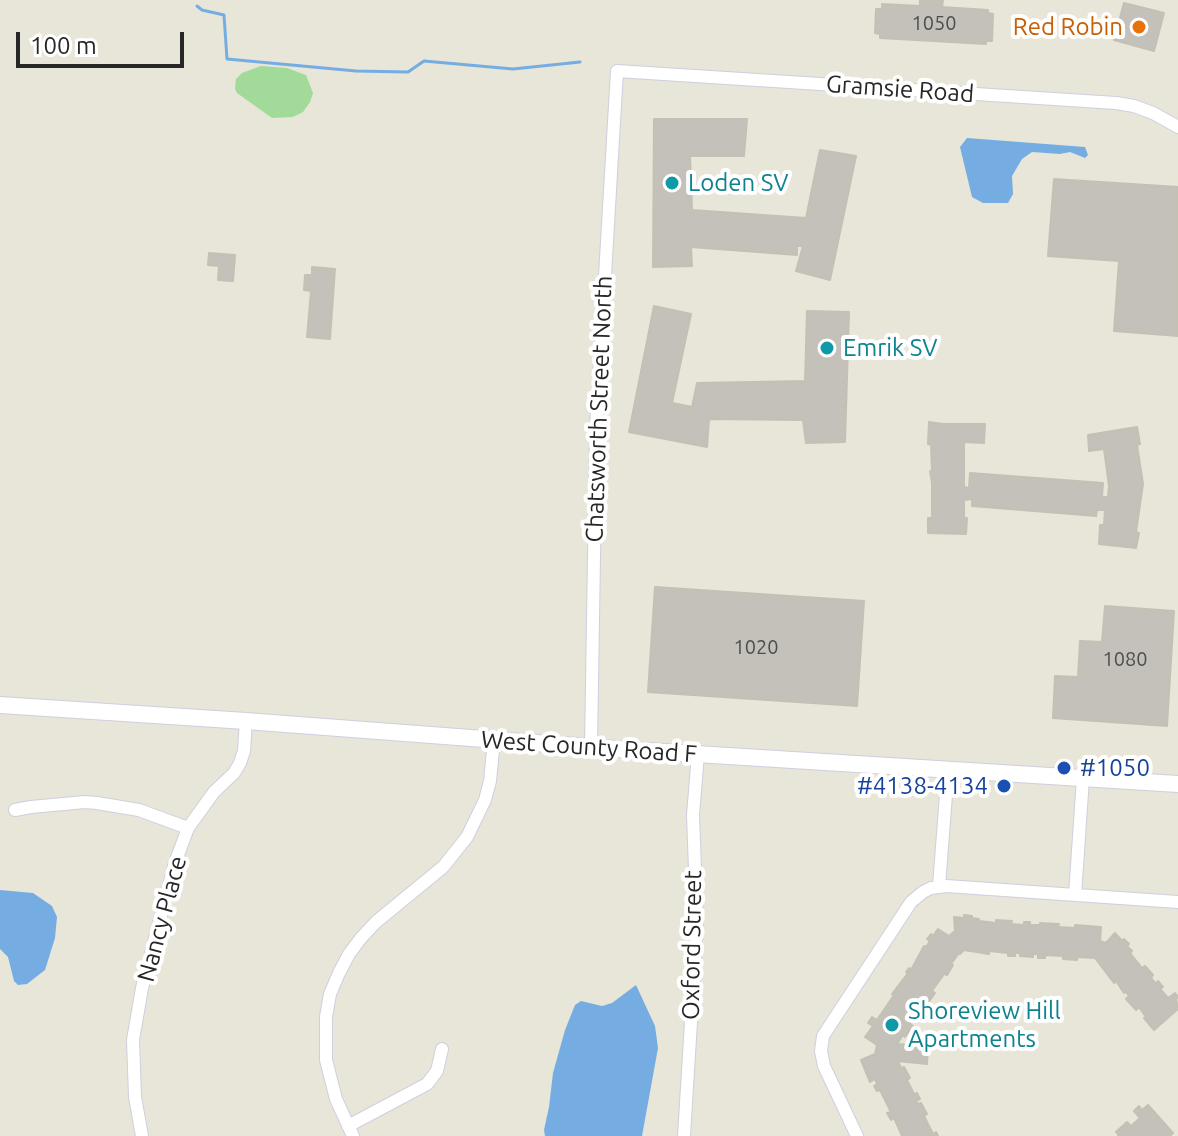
<!DOCTYPE html>
<html>
<head>
<meta charset="utf-8">
<style>
	body { margin:0 }
	#map { position:relative; width:1178px; height:1136px; overflow:hidden; background:#e8e5d9; font-family:Ubuntu,sans-serif }
	canvas { display:block }
	.scale { position:absolute; left:16px; top:32px; width:168px; height:36px; box-sizing:border-box; border:4px solid #272727; border-top:0; padding-left:10px; font-size:24px; line-height:28px; white-space:nowrap; color:#272727; -webkit-text-stroke:6px #fff; paint-order:stroke }
</style>
</head>
<body>
<div id="map">
<canvas width="1178" height="1136"></canvas>
<div class="scale">100 m</div>
</div>
<script>
const g = document.querySelector('canvas').getContext('2d');
g.lineJoin = 'round';
function fill(path, color) { g.fillStyle = color; g.fill(path, 'evenodd'); }
const toPath = rows => new Path2D(rows.map(r => 'M' + r).join(''));
function trace(path, color, width, dash) { g.strokeStyle = color; g.lineWidth = width; g.lineCap = dash ? 'butt' : 'round'; g.setLineDash(dash || []); g.stroke(path); }
function write(font, color, halo, rows, align = 'center') {
  g.font = font + ' Ubuntu,sans-serif'; g.lineWidth = 8; g.setLineDash([]); g.textBaseline = 'middle'; g.strokeStyle = halo; g.fillStyle = color; for (const [text, x, y, turn = 0] of rows) {
    g.save(); g.translate(x, y); g.rotate((+turn || 0) * Math.PI / 180); g.textAlign = isNaN(turn) ? turn : align; if (halo) g.strokeText(text, 0, 0); g.fillText(text, 0, 0); g.restore();
  }
}
fill(toPath([
	[261,66,287,68,306,75,313,93,310,102,303,112,293,117,272,118,237,93,235,89,236,79,242,73]
]), '#a2da9a');
fill(toPath([
	[967,138,1085,147,1088,155,1085,158,1070,152,1060,154,1032,152,1022,159,1012,176,1013,194,1008,203,983,203,972,197,960,147],
	[0,890,33,893,52,906,57,917,55,938,45,970,27,984,18,985,14,981,8,957,0,949],
	[636,985,655,1026,658,1048,642,1136,545,1136,544,1130,549,1107,553,1073,565,1030,575,1005,581,1001,602,1006,612,1003]
]), '#75ade2');
trace(toPath([
	[197,6,202,10,224,15,227,59,356,71,408,72,424,61,513,69,580,62]
]), '#75ade2', 3);
const building = toPath([
	[920,0,943,0,942,7,988,10,988,13,993,14,992,41,986,41,986,44,880,38,880,34,875,33,876,9,882,9,882,4,920,6,920,0],
	[1124,3,1164,13,1154,51,1114,40,1124,3],
	[654,119,747,119,744,156,690,156,692,210,806,218,820,150,856,156,830,280,796,271,803,246,797,246,797,255,691,247,692,266,653,267,654,119],
	[1054,179,1178,187,1178,336,1114,331,1119,261,1048,256,1054,179],
	[209,253,235,255,233,281,218,280,219,266,208,265,209,253],
	[312,267,335,269,330,339,307,337,311,291,304,290,305,275,312,275,312,267],
	[654,306,691,314,672,403,692,407,697,383,805,381,807,311,849,312,845,442,806,443,803,420,709,419,707,447,629,432,654,306],
	[929,422,943,424,985,424,984,443,964,442,964,487,969,488,970,473,1103,483,1102,497,1108,497,1109,486,1104,449,1089,451,1088,435,1137,427,1140,444,1137,445,1143,484,1136,532,1139,533,1136,548,1099,544,1100,525,1104,525,1105,510,1097,510,1096,516,972,506,972,499,964,500,964,518,967,518,966,534,928,533,928,518,932,518,932,483,930,471,932,471,931,445,928,444,929,422],
	[655,587,864,601,857,706,648,692,655,587],
	[1105,606,1174,611,1167,726,1053,718,1055,676,1078,677,1080,641,1102,642,1105,606],
	[964,915,972,916,972,918,979,919,979,921,996,923,996,920,1012,921,1011,924,1024,925,1024,922,1030,922,1030,925,1040,925,1040,923,1059,924,1058,927,1075,928,1075,925,1101,927,1100,941,1106,943,1115,933,1122,941,1124,939,1129,944,1127,946,1132,951,1130,953,1142,968,1145,966,1153,975,1151,978,1156,984,1158,981,1163,987,1160,989,1168,998,1175,993,1178,997,1176,999,1178,1009,1154,1030,1144,1018,1146,1017,1139,1007,1136,1010,1126,999,1129,996,1125,991,1124,993,1116,981,1114,983,1095,958,1077,957,1077,960,1063,959,1063,956,1045,955,1045,958,1038,958,1038,954,1033,954,1033,957,1020,956,1020,953,1015,953,1015,956,1008,956,1008,953,989,951,989,954,964,950,960,954,959,953,951,964,953,965,947,975,944,974,932,991,935,993,928,1003,925,1001,923,1005,926,1007,922,1012,919,1010,910,1024,913,1026,905,1037,903,1035,897,1044,928,1046,927,1064,898,1061,901,1068,904,1067,910,1078,907,1080,914,1094,917,1093,920,1099,916,1101,918,1104,921,1103,927,1114,924,1116,933,1134,936,1132,938,1136,902,1136,894,1118,891,1120,887,1113,891,1112,880,1090,877,1091,874,1086,877,1084,875,1079,870,1082,861,1060,875,1054,877,1045,865,1037,873,1026,868,1023,872,1017,877,1020,894,995,892,994,908,973,906,972,909,968,911,970,924,946,926,947,930,941,927,939,931,934,933,936,938,929,949,936,955,931,954,917,964,918,964,915],
	[1148,1105,1173,1133,1170,1136,1118,1136,1119,1135,1116,1132,1127,1122,1131,1126,1140,1118,1134,1111,1139,1106,1142,1110,1148,1105]
]);
fill(building, '#c3c1b9');
trace(building, '#c3c1b4', 2);
const minor = toPath([
	[591,747,596,429,617,71,1116,103,1134,106,1153,113,1178,127],
	[15,810,31,807,85,802,97,803,139,810,188,828],
	[939,886,948,769],
	[1075,895,1083,778],
	[348,1126,427,1084,437,1071,442,1049],
	[142,1136,135,1097,133,1040,142,988,174,866,188,828,214,792,234,773,240,763,244,751,246,721],
	[353,1136,336,1099,326,1060,326,1017,330,994,339,973,349,954,361,938,376,922,443,867,467,837,485,800,490,781,494,740],
	[684,1136,697,924,693,815,698,754],
	[857,1136,824,1066,821,1051,823,1036,911,902,923,892,931,888,946,886,1178,902]
]);
const tertiary = toPath([
	[0,705,246,721,616,749,1178,784]
]);
trace(minor, '#cfcfdf', 14);
trace(tertiary, '#cfcfdf', 18);
trace(minor, '#fff', 12);
trace(tertiary, '#fff', 16);
for (const [x, y, r, color] of [
	[1139,27,8,"#e8710a"],
	[672,183,8,"#0f9aa8"],
	[827,348,8,"#0f9aa8"],
	[1064,768,8,"#1a4fb4"],
	[1004,786,8,"#1a4fb4"],
	[892,1025,8,"#0f9aa8"]
]) { const dot = new Path2D(); dot.arc(x, y, r, 0, 2 * Math.PI); g.fillStyle = color; g.fill(dot); trace(dot, '#fff', 3); }
write('20px', '#4e4e4c', null, [
	["1050",934,23],
	["1020",756,647],
	["1080",1125,659]
]);
write('24px', '#c56008', '#fff', [
	["Red Robin",1123,27]
], 'right');
write('24px', '#272727', '#fff', [
	["Gramsie Road",900,89,4],
	["Chatsworth Street North",599,409,-88],
	["West County Road F",589,747,4],
	["Nancy Place",162,919,-75],
	["Oxford Street",692,945,-89]
]);
write('24px', '#0d838f', '#fff', [
	["Loden SV",688,183],
	["Emrik SV",843,348],
	["Shoreview Hill",908,1011],
	["Apartments",908,1039]
], 'left');
write('24px', '#164399', '#fff', [
	["#1050",1080,768],
	["#4138-4134",988,786,"right"]
], 'left');
</script>
</body>
</html>
